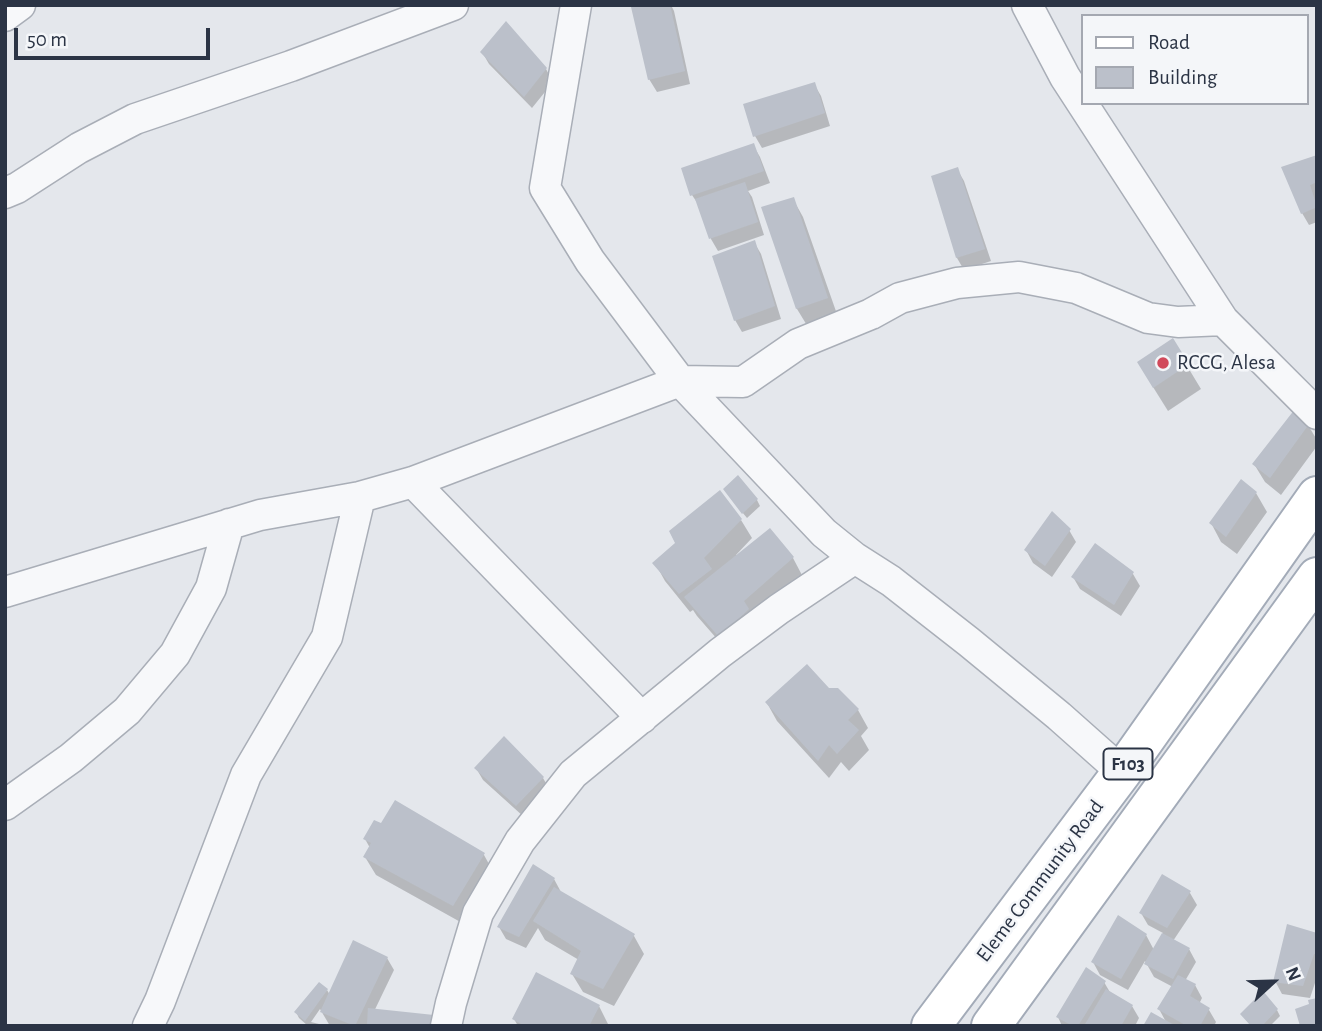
<!DOCTYPE html>
<html>
<head>
<meta charset="utf-8">
<style>
	body { margin:0 }
	#map { position:relative; width:1322px; height:1031px; overflow:hidden; background:#e4e7ec; font-family:"Alegreya Sans",sans-serif }
	canvas { display:block }
	.frame { position:absolute; inset:0; border:7px solid #2b3445; pointer-events:none }
	.legend { position:absolute; left:1081px; top:14px; width:228px; height:91px; box-sizing:border-box; background:#f4f6f9; border:2px solid #a4a8b1; margin:0; padding:9px 12px; list-style:none; font-size:21px; color:#2b3445 }
	.legend li { display:flex; align-items:center; gap:14px; height:35px }
	.legend b { width:35px; border:2px solid #a4a8b1 }
	.north { position:absolute; left:1238px; top:947px; width:70px; height:70px; -webkit-text-stroke:5px #f4f6f9; paint-order:stroke; rotate:68deg; font-size:19px; font-weight:700; line-height:28px; text-align:center; color:#2b3445 }
	.north::after { content:''; display:block; margin:auto; width:24px; height:32px; background:#2b3445; clip-path:polygon(50% 0,100% 100%,50% 72%,0 100%) }
	.scale { position:absolute; left:14px; top:28px; width:196px; height:32px; box-sizing:border-box; border:4px solid #2b3445; border-top:0; padding-left:9px; font-size:21px; line-height:24px; white-space:nowrap; color:#2b3445; -webkit-text-stroke:5px #f4f6f9; paint-order:stroke }
</style>
</head>
<body>
<div id="map">
<canvas width="1322" height="1031"></canvas>
<div class="frame"></div>
<ul class="legend">
<li><b style="height:9px;background:#fff"></b>Road</li>
<li><b style="height:19px;background:#bbc0ca"></b>Building</li>
</ul>
<div class="north">N</div>
<div class="scale">50 m</div>
</div>
<script>
const g = document.querySelector('canvas').getContext('2d');
g.lineJoin = 'round';
function fill(path, color) { g.fillStyle = color; g.fill(path, 'evenodd'); }
const toPath = rows => new Path2D(rows.map(r => 'M' + r).join(''));
function trace(path, color, width, dash) { g.strokeStyle = color; g.lineWidth = width; g.lineCap = dash ? 'butt' : 'round'; g.setLineDash(dash || []); g.stroke(path); }
function write(font, color, halo, rows, align = 'center') {
  g.font = font + ' "Alegreya Sans",sans-serif'; g.lineWidth = 5; g.setLineDash([]); g.textBaseline = 'middle'; g.strokeStyle = halo; g.fillStyle = color; for (const [text, x, y, turn = 0] of rows) {
    g.save(); g.translate(x, y); g.rotate((+turn || 0) * Math.PI / 180); g.textAlign = isNaN(turn) ? turn : align; if (halo) g.strokeText(text, 0, 0); g.fillText(text, 0, 0); g.restore();
  }
}
fill(toPath([
	[644,5,671,5,674,11,690,84,657,92,649,79],
	[506,24,546,69,553,82,532,108,489,64,482,52],
	[814,84,821,96,830,126,762,148,755,136],
	[753,145,760,157,770,183,748,191,752,197,764,235,718,251,711,239,700,207,692,195],
	[1317,157,1317,222,1309,225,1302,213],
	[957,169,964,181,991,261,964,270,957,258,933,177],
	[793,199,803,217,838,317,808,327,797,309,764,208],
	[754,242,761,254,781,319,742,332,735,320],
	[1172,341,1201,389,1168,411,1153,387],
	[1308,425,1317,440,1317,446,1281,495,1265,482,1254,464],
	[1256,493,1267,512,1237,554,1221,542,1211,523],
	[728,495,757,500,760,506,747,518],
	[741,520,752,538,736,555,737,556,769,530,793,558,803,577,731,655,697,616,693,610,690,612,665,581,655,563],
	[1069,530,1076,542,1052,577,1033,563,1026,550],
	[1133,574,1140,586,1121,616,1080,589,1073,577],
	[828,689,858,710,868,728,861,736,869,750,849,771,841,762,829,778,777,721,767,703],
	[476,768,543,778,550,790,524,817,483,780],
	[365,839,484,855,494,873,464,924,376,875,365,857,370,848],
	[1163,877,1190,893,1197,905,1173,941,1189,949,1196,962,1185,981,1195,985,1202,998,1199,1004,1209,1010,1216,1022,1214,1026,1145,1026,1166,1022,1159,1009,1173,987,1154,977,1145,961,1128,990,1100,975,1093,962,1146,935,1154,950,1163,933,1148,925,1141,913],
	[554,879,561,892,634,936,644,954,614,1006,583,992,572,974,579,960,545,940,538,928,526,948,506,939,499,927],
	[1317,935,1317,977,1310,998,1282,994,1275,981],
	[387,958,394,970,367,1026,330,1026,320,1009,311,1022,327,1026,308,1026,299,1018,296,1012,327,990,330,995],
	[1104,982,1111,994,1132,1006,1139,1018,1135,1026,1062,1026,1058,1017],
	[599,1006,609,1026,518,1026,514,1019],
	[1277,1010,1280,1016,1270,1026,1251,1026,1242,1015]
]), '#0003');
fill(toPath([
	[637,5,670,5,685,71,648,80,631,7],
	[506,21,547,68,524,97,480,52],
	[815,82,825,113,753,137,743,104],
	[754,143,764,171,690,196,681,168],
	[1317,155,1317,182,1310,185,1317,207,1301,214,1281,167],
	[958,167,985,249,956,258,931,176],
	[745,182,758,222,709,239,695,199],
	[794,197,828,298,796,309,761,207],
	[755,240,775,306,734,321,712,256],
	[1173,338,1189,364,1153,388,1137,362],
	[1295,409,1309,424,1270,478,1252,464],
	[738,475,758,499,742,514,723,489],
	[1241,479,1257,492,1226,537,1209,523],
	[720,490,742,519,704,558,712,569,679,594,652,563,675,543,669,531],
	[1052,511,1071,529,1045,566,1024,550],
	[770,528,794,557,744,601,749,609,736,621,737,625,732,630,729,627,719,637,684,597],
	[1095,543,1134,572,1114,605,1071,577],
	[807,664,829,688,838,688,859,709,848,720,859,730,837,754,829,745,818,761,765,702],
	[504,736,544,777,516,806,474,768],
	[395,800,485,853,453,906,363,857,371,843,363,839,374,820,381,823],
	[533,864,555,878,519,937,497,927],
	[1162,874,1191,891,1167,928,1139,913],
	[554,887,635,934,603,989,570,974,581,951,533,921],
	[1118,915,1147,934,1121,979,1091,962],
	[1287,924,1317,933,1317,954,1314,954,1303,986,1273,982],
	[1162,933,1190,948,1173,979,1144,964],
	[353,940,388,957,355,1026,320,1012],
	[1086,967,1106,981,1078,1026,1073,1026,1056,1017],
	[536,972,600,1005,589,1026,525,1026,512,1019],
	[1178,975,1196,984,1190,996,1210,1008,1200,1026,1187,1026,1157,1009],
	[319,982,328,989,305,1021,294,1012],
	[1106,989,1133,1005,1121,1026,1084,1026],
	[1263,991,1278,1009,1262,1026,1251,1026,1240,1014],
	[1317,998,1317,1026,1300,1026,1295,1009,1309,1004,1308,1000],
	[368,1008,434,1015,432,1026,367,1026],
	[1151,1012,1176,1026,1143,1026]
]), '#bbc0ca');
const street = toPath([
	[576,5,545,188,590,261,680,381,824,533,855,558,891,581,969,642,1059,716,1122,772],
	[1027,5,1065,77,1223,320,1317,414],
	[5,16,20,5],
	[5,193,17,188,79,148,135,119,291,66,453,5],
	[413,482,642,718],
	[5,592,260,515,360,497,413,482,680,381,743,382,798,344,871,314,900,298,957,283,1019,277,1076,288,1148,318,1178,322,1223,320],
	[5,805,71,758,127,711,175,654,211,588,229,524],
	[148,1026,160,1001,246,775,327,637,360,497],
	[446,1026,451,1003,478,913,520,841,573,774,720,653,779,609,855,558]
]);
const primary = toPath([
	[931,1026,1122,772,1317,496],
	[991,1026,1317,577]
]);
trace(street, '#a9aeb7', 33);
trace(primary, '#a3abb8', 42);
trace(street, '#f7f8fa', 30);
trace(primary, '#fff', 38);
for (const [x, y, r, color] of [
	[1163,363,7,"#d1495b"]
]) { const dot = new Path2D(); dot.arc(x, y, r, 0, 2 * Math.PI); g.fillStyle = color; g.fill(dot); trace(dot, '#f4f6f9', 2.5); }
for (const [x, y, w] of [
	[1128,764,49]
]) { const box = new Path2D(); box.roundRect(x - w / 2, y - 15.5, w, 31, 5); g.fillStyle = '#f4f6f9'; g.fill(box); trace(box, '#2b3445', 2); }
write('bold 19px', '#2b3445', null, [
	["F103",1128,764]
]);
write('21px', '#2b3445', '#f4f6f9', [
	["RCCG, Alesa",1177,363]
], 'left');
write('21px', '#2b3445', '#f4f6f9', [
	["Eleme Community Road",1040,881,-53]
]);
</script>
</body>
</html>
